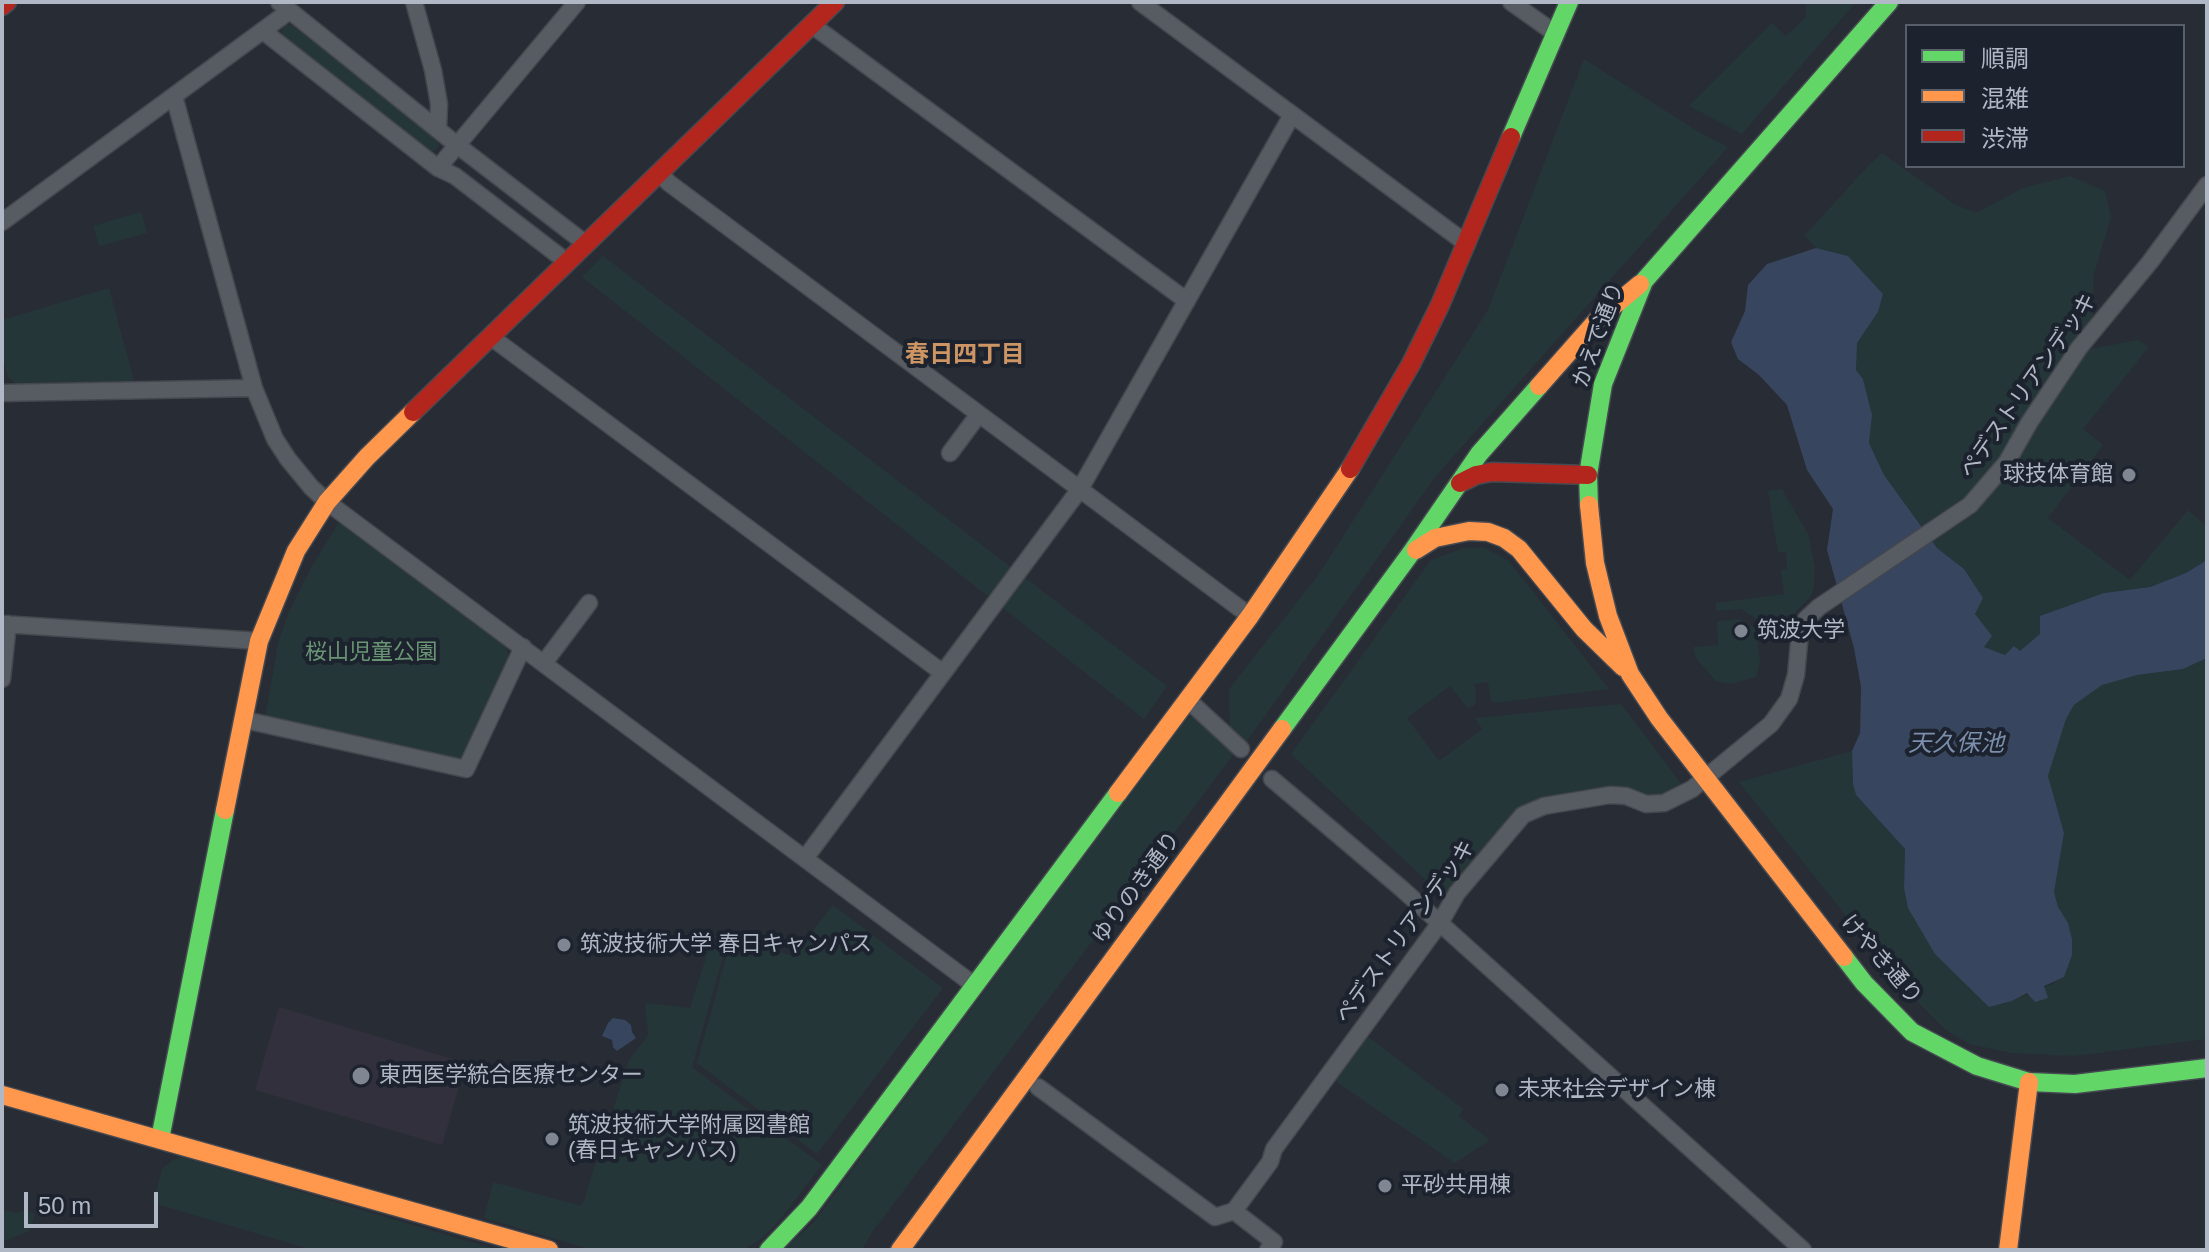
<!DOCTYPE html>
<html>
<head>
<meta charset="utf-8">
<style>
	body { margin:0 }
	#map { position:relative; width:2209px; height:1252px; overflow:hidden; background:#282c34; font-family:Helvetica,"Noto Sans JP",sans-serif }
	canvas { display:block }
	.frame { position:absolute; inset:0; border:4px solid #b1b8c5; pointer-events:none }
	.legend { position:absolute; left:1905px; top:24px; width:280px; height:144px; box-sizing:border-box; background:#1c232e; border:2px solid #585f6a; margin:0; padding:10px 14px; list-style:none; font-size:24px; color:#b1b8c5 }
	.legend li { display:flex; align-items:center; gap:16px; height:40px }
	.legend b { width:40px; border:2px solid #585f6a }
	.scale { position:absolute; left:24px; top:1192px; width:134px; height:36px; box-sizing:border-box; border:4px solid #b1b8c5; border-top:0; padding-left:10px; font-size:24px; line-height:28px; white-space:nowrap; color:#b1b8c5; -webkit-text-stroke:6px #1c232e; paint-order:stroke }
</style>
</head>
<body>
<div id="map">
<canvas width="2209" height="1252"></canvas>
<div class="frame"></div>
<ul class="legend">
<li><b style="height:10px;background:#63d668"></b>順調</li>
<li><b style="height:10px;background:#ff974d"></b>混雑</li>
<li><b style="height:10px;background:#b3261e"></b>渋滞</li>
</ul>
<div class="scale">50 m</div>
</div>
<script>
const g = document.querySelector('canvas').getContext('2d');
g.lineJoin = 'round';
function fill(path, color) { g.fillStyle = color; g.fill(path, 'evenodd'); }
const toPath = rows => new Path2D(rows.map(r => 'M' + r).join(''));
function trace(path, color, width, dash) { g.strokeStyle = color; g.lineWidth = width; g.lineCap = dash ? 'butt' : 'round'; g.setLineDash(dash || []); g.stroke(path); }
function write(font, color, halo, rows, align = 'center') {
  g.font = font + ' Helvetica,"Noto Sans JP",sans-serif'; g.lineWidth = 8; g.setLineDash([]); g.textBaseline = 'middle'; g.strokeStyle = halo; g.fillStyle = color; for (const [text, x, y, turn = 0] of rows) {
    g.save(); g.translate(x, y); g.rotate((+turn || 0) * Math.PI / 180); g.textAlign = isNaN(turn) ? turn : align; if (halo) g.strokeText(text, 0, 0); g.fillText(text, 0, 0); g.restore();
  }
}
fill(toPath([
	[279,1007,466,1063,442,1145,255,1090]
]), '#32303d');
fill(toPath([
	[1806,2,1856,2,1742,134,1689,106,1772,23,1786,36,1806,17],
	[285,25,292,25,438,139,439,146,434,151,428,151,281,36,282,27],
	[1584,59,1699,132,1728,147,1435,477,1245,744,1230,731,1229,689,1319,574,1488,310],
	[1882,153,1954,204,1976,213,2023,188,2070,176,2105,191,2111,217,2093,277,2093,317,2014,431,1999,461,1969,497,1923,528,1884,475,1869,443,1871,411,1863,379,1856,370,1857,343,1878,312,1883,294,1848,256,1816,248,1805,235,1869,165],
	[141,212,147,233,99,246,93,226],
	[603,256,1167,686,1144,719,582,277],
	[109,288,134,381,17,385,8,377,2,353,2,320],
	[2138,340,2149,347,2083,429,2103,445,2048,518,2130,580,2188,510,2207,527,2207,560,2186,573,2150,587,2104,593,2020,651,2005,655,1984,647,1964,569,1937,548,1931,540,1993,490,2012,466,2032,426,2085,350],
	[1782,489,1808,534,1815,567,1814,588,1810,597,1789,619,1763,623,1741,609,1716,611,1716,603,1784,594,1781,570,1787,569,1786,552,1778,552,1768,491],
	[339,522,506,646,509,656,463,758,457,762,265,718,278,644,288,614,312,566],
	[1463,548,1485,548,1509,561,1609,689,1495,703,1491,701,1488,682,1475,684,1476,700,1474,706,1467,707,1450,686,1407,718,1439,761,1482,729,1475,718,1621,704,1683,786,1660,797,1533,805,1444,897,1291,754,1431,560],
	[1740,619,1756,629,1760,662,1756,677,1731,684,1716,681,1696,658,1693,647,1718,645,1717,621],
	[2207,658,2207,1039,2074,1056,2012,1053,1969,1044,1946,1030,1903,987,1739,782,1852,751,1853,784,1856,795,1905,849,1904,888,2001,1005,2055,983,2068,924,2058,907,2054,892,2064,833,2048,776,2066,719,2074,705,2102,685,2137,675,2183,669],
	[1194,716,1237,750,873,1231,862,1250,783,1250,813,1223,1186,719],
	[833,905,943,988,817,1154,697,1063,731,939,793,956],
	[713,935,728,939,692,1067,822,1165,779,1221,762,1238,743,1250,593,1250,484,1218,493,1182,582,1206,629,1060,648,1035,645,1003,690,1008],
	[1367,1036,1463,1109,1459,1116,1490,1140,1455,1163,1335,1081],
	[182,1157,491,1248,498,1250,313,1250,153,1203,162,1169,173,1160],
	[2,1210,16,1213,25,1210,35,1214,29,1231,2,1242]
]), '#253639');
fill(toPath([
	[1816,248,1848,256,1883,294,1878,312,1857,343,1856,370,1863,379,1872,415,1869,443,1884,475,1937,548,1964,569,1983,598,1975,614,1992,636,1984,647,2005,655,2014,646,2020,651,2040,634,2040,616,2104,593,2150,587,2186,573,2207,560,2207,658,2183,669,2137,675,2102,685,2074,705,2066,719,2048,776,2064,833,2054,892,2058,907,2068,923,2072,939,2072,955,2064,977,2044,986,2048,998,2035,1002,2027,993,2012,1001,1989,1007,1935,954,1908,908,1904,888,1905,849,1856,795,1853,784,1852,751,1860,733,1861,687,1854,648,1827,550,1833,509,1807,470,1787,405,1759,375,1738,359,1731,342,1745,311,1748,285,1767,264],
	[613,1018,625,1020,631,1025,632,1032,636,1038,617,1051,613,1047,612,1040,602,1036,608,1023]
]), '#37465e');
const street = toPath([
	[279,2,457,145,586,244],
	[414,2,433,70,439,104,438,130],
	[1140,2,1467,244],
	[1511,2,1556,34],
	[812,25,1187,301],
	[263,31,438,168,455,176,567,262],
	[174,96,254,388,275,439,288,459,311,487,327,502,974,985],
	[438,168,577,2],
	[659,173,669,183,1250,616],
	[2,222,288,12],
	[491,337,943,673],
	[2,393,254,388],
	[950,453,979,414],
	[2,624,259,641],
	[544,663,589,603],
	[2,679,8,624],
	[1187,699,1241,749],
	[245,720,466,769,523,647],
	[1272,779,1402,889,1803,1250],
	[806,857,1080,489,1292,115],
	[1038,1087,1215,1217,1234,1211],
	[1268,1250,1274,1242,1234,1211,1270,1162,1274,1149,1440,923,1457,893,1523,815,1544,806,1610,795,1626,796,1646,804,1664,803,1692,789,1771,724,1789,699,1796,675,1800,632,1806,619,1819,607,1970,505,2007,462,2029,423,2079,348,2150,262,2207,185]
]);
const fast = toPath([
	[1511,137,1569,2],
	[1589,505,1588,475,1603,384,1644,281,1889,2],
	[1282,729,1411,553,1479,454,1539,386],
	[1844,957,1864,983,1912,1032,1977,1066,2029,1082,2075,1084,2207,1068],
	[160,1139,225,810],
	[769,1250,809,1208,1118,793]
]);
const slow = toPath([
	[1539,386,1599,318,1640,284],
	[1589,505,1595,563,1608,616,1630,674,1659,718,1844,957],
	[1416,550,1435,538,1469,531,1488,532,1504,538,1519,549,1584,629,1623,667],
	[1118,793,1250,616,1350,469],
	[225,810,259,641,296,551,327,502,367,457,413,412],
	[2,1095,549,1250],
	[900,1250,1282,729],
	[2008,1250,2029,1082]
]);
const jam = toPath([
	[2,6,7,2],
	[413,412,835,2],
	[1350,469,1411,364,1440,305,1511,137],
	[1460,483,1476,475,1492,472,1588,475]
]);
trace(street, '#44474d', 19);
trace(fast, '#454951', 21);
trace(slow, '#454951', 21);
trace(jam, '#454951', 21);
trace(street, '#575b62', 16);
trace(fast, '#63d668', 18);
trace(slow, '#ff974d', 18);
trace(jam, '#b3261e', 18);
for (const [x, y, r, color] of [
	[2129,475,8,"#818792"],
	[1741,631,8,"#818792"],
	[564,945,8,"#818792"],
	[361,1076,10,"#818792"],
	[1502,1090,8,"#818792"],
	[552,1139,8,"#818792"],
	[1385,1186,8,"#818792"]
]) { const dot = new Path2D(); dot.arc(x, y, r, 0, 2 * Math.PI); g.fillStyle = color; g.fill(dot); trace(dot, '#1c232e', 3); }
write('22px', '#b1b8c5', '#1c232e', [
	["かえで通り",1599,335,-70],
	["ペデストリアンデッキ",2029,386,-55],
	["ゆりのき通り",1137,888,-54],
	["ペデストリアンデッキ",1406,932,-54],
	["けやき通り",1881,960,49]
]);
write('22px', '#b1b8c5', '#1c232e', [
	["球技体育館",2113,475,"right"],
	["筑波大学",1757,631],
	["筑波技術大学 春日キャンパス",580,945],
	["東西医学統合医療センター",379,1076],
	["未来社会デザイン棟",1518,1090],
	["筑波技術大学附属図書館",568,1126],
	["(春日キャンパス)",568,1151],
	["平砂共用棟",1401,1186]
], 'left');
write('22px', '#6a9575', '#1c232e', [
	["桜山児童公園",371,653]
]);
write('bold 24px', '#ce9564', '#1c232e', [
	["春日四丁目",965,355]
]);
write('italic 24px', '#7b8eac', '#1c232e', [
	["天久保池",1956,744]
]);
</script>
</body>
</html>
